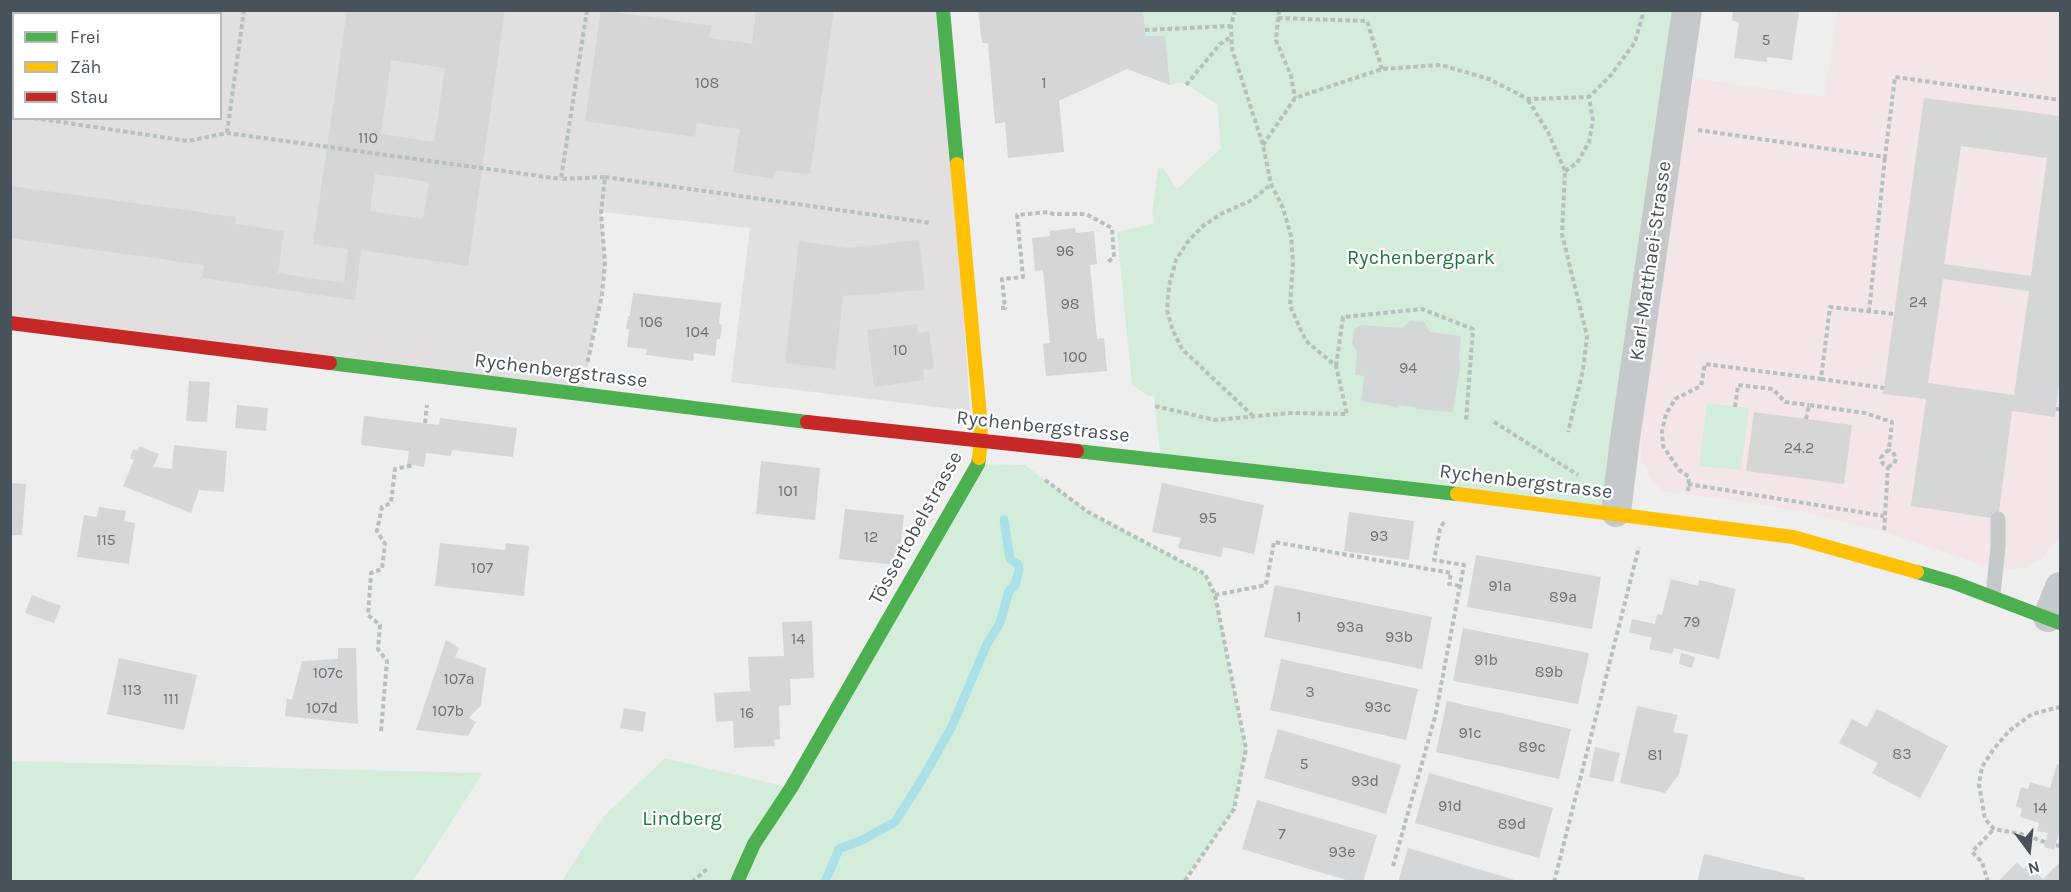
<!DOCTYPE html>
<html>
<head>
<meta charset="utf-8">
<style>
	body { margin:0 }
	#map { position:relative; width:2071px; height:892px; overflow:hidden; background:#efeeee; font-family:Karla,sans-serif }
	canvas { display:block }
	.frame { position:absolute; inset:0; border:12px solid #47525a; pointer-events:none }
	.legend { position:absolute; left:12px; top:12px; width:210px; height:108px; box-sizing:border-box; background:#fff; border:2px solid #b5babd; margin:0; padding:8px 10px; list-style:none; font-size:18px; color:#47525a }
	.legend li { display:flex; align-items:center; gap:12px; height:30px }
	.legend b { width:30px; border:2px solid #b5babd }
	.north { position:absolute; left:1999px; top:820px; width:60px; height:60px; -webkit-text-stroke:4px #fff; paint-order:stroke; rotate:165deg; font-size:16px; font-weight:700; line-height:24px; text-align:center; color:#47525a }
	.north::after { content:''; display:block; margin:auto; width:21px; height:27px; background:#47525a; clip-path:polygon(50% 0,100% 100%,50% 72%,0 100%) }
</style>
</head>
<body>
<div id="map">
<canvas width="2071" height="892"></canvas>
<div class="frame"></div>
<ul class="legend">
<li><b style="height:8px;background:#4caf50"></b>Frei</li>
<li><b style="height:8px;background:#ffc107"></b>Zäh</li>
<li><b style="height:8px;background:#c62828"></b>Stau</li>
</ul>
<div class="north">N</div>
</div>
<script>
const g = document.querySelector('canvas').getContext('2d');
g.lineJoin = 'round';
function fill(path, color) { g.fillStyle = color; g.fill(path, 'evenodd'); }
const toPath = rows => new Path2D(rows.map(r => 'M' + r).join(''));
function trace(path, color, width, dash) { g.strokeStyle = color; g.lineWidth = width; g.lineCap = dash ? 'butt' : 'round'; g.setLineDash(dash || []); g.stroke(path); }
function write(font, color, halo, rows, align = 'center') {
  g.font = font + ' Karla,sans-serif'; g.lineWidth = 4.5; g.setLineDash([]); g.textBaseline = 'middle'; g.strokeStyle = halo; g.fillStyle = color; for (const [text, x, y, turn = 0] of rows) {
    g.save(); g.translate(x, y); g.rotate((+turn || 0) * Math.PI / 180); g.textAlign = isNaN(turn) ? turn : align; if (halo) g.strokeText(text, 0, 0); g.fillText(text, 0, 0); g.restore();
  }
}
fill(toPath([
	[11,11,943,11,970,411,731,382,750,228,601,212,605,263,602,295,592,339,583,393,11,323],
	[14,14,220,14,220,118,14,118]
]), '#e1dfe0');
fill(toPath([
	[1838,11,2060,11,2060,533,2056,542,2041,559,2024,568,1998,570,1887,533,1807,513,1745,502,1663,491,1653,481,1642,462,1640,434,1693,78,1824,97]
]), '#f4e5e6');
fill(toPath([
	[1143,11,1687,11,1616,512,1161,460,1154,396,1148,396,1132,385,1117,232,1154,223,1152,213,1158,169,1163,168,1177,189,1221,148,1217,104,1182,82,1170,85,1165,36,1146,36],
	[1707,403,1749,408,1741,470,1699,466],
	[978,464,1025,465,1088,512,1205,574,1215,595,1246,749,1234,809,1184,881,561,882,603,817,665,758,791,788],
	[11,761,483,773,413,881,11,882]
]), '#d4eddb');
trace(toPath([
	[825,882,839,849,862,840,895,822,924,776,952,726,987,644,1000,623,1009,591,1015,585,1019,570,1018,564,1010,559,1004,520]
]), '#aae1e8', 9);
fill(toPath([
	[20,10,131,10,131,14,19,14],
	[347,10,505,10,468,266,361,250,355,300,202,278,204,265,10,238,10,186,236,217,235,224,284,231,278,273,344,283,348,249,313,244],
	[391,60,445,68,434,142,381,134],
	[375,174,429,182,423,219,370,211],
	[601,10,712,26,709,38,752,44,756,10,834,10,810,174,776,171,774,179,733,172,740,129,697,123,695,137,585,121],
	[978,10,1143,10,1146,36,1165,36,1170,85,1127,69,1059,101,1064,152,1008,158,1005,122,995,124,988,43,982,43],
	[1733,10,1799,11,1792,60,1767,57,1767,62,1734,58,1739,22,1732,21],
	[1924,98,2060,116,2060,376,2055,417,2012,411,1998,519,1911,506,1926,399,1883,394],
	[1961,146,2047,158,2031,276,1944,264],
	[1943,279,2029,291,2014,395,1928,383],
	[1075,228,1076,233,1094,231,1097,264,1090,265,1097,339,1104,338,1107,371,1046,376,1043,344,1050,343,1043,270,1035,271,1032,238,1050,236,1050,231],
	[919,240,925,290,843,296,835,369,785,363,799,241,847,248],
	[633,293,721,303,719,324,722,325,720,339,717,339,715,356,694,353,693,361,646,355,647,349,627,347,629,329,626,329,628,316,630,316],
	[1410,321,1424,322,1430,332,1461,336,1459,360,1461,361,1453,412,1416,409,1416,407,1398,405,1398,407,1361,401,1364,376,1355,375,1357,351,1352,345,1354,329,1361,325,1402,328],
	[917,324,918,333,929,331,934,368,923,370,924,380,874,387,867,330],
	[189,381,210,382,207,422,186,421],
	[237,405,268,408,266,431,235,428],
	[1754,412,1852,425,1844,484,1746,471],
	[364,416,439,425,440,418,517,428,513,457,452,450,451,456,426,453,424,467,407,464,409,451,361,445],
	[174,445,227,451,224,492,199,490,191,513,123,486,134,460,130,458,133,449,138,451,139,446,159,454,153,467,172,469],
	[761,461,820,468,815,520,756,514],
	[10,483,26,484,22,535,10,535],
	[1162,483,1264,505,1254,554,1223,547,1221,557,1178,548,1181,538,1152,532],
	[99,507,126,511,124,521,135,523,129,564,77,557,84,515,97,517],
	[845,509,904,515,898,565,839,559],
	[1349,512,1414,521,1409,560,1344,551],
	[440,543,505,550,506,543,529,546,524,596,435,586],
	[1476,555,1601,577,1592,629,1467,607],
	[1671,579,1698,586,1699,580,1736,589,1719,659,1674,648,1672,654,1649,649,1652,638,1629,632,1632,619,1655,624,1657,614,1662,615],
	[1275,585,1432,617,1422,669,1264,637],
	[32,595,61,606,54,623,25,613],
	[812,621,814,678,790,679,791,705,779,706,780,739,774,740,775,746,734,748,733,721,716,722,714,693,750,691,748,657,784,656,782,622],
	[1463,628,1589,653,1578,704,1453,681],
	[446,640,459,648,455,657,486,668,481,705,469,718,476,722,468,736,416,730],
	[338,648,356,648,358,724,285,716,287,698,292,700,302,661,338,659],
	[1681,653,1695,657,1692,668,1679,664],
	[119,658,197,675,184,730,107,714],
	[1281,659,1418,689,1406,740,1270,710],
	[1447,701,1571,729,1559,779,1436,752],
	[1637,706,1678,715,1673,732,1688,735,1679,774,1665,793,1620,783],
	[624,708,646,712,643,732,620,728],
	[1877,709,1948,746,1920,798,1872,773,1878,763,1839,743,1852,719,1867,727],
	[1278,729,1401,765,1386,814,1264,778],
	[1595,747,1620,753,1613,782,1589,777],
	[2057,764,2060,765,2060,830,2054,850,2044,847,2048,833,2037,831,2039,823,2020,817,2022,809,2016,806,2021,787,2028,789,2030,782,2050,788],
	[1429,773,1553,808,1539,858,1415,823],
	[1257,800,1377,835,1363,882,1353,882,1242,849],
	[1408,848,1518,881,1518,882,1398,882],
	[1704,854,1805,878,1804,882,1697,882],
	[2017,862,2024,869,2028,865,2043,879,2060,862,2060,882,2002,882,2000,880]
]), '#d5d6d7');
trace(toPath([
	[587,10,561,179,605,177,601,212,605,263,602,295,587,365],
	[1279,10,1276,40,1291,76,1295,98],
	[1278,18,1367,21,1382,69],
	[1145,30,1231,26],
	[1186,85,1220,44,1231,37],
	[1528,100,1548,132,1565,171,1562,234,1587,336,1583,370,1568,432],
	[10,107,14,108],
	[34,118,188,141,227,133,561,179],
	[1698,130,1885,157,1895,77,2060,100],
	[227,133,244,10],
	[1263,145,1295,98,1382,69,1441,65,1489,79,1528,99,1589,97],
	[1565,171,1577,163,1589,142,1593,120,1589,97,1611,75,1635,42,1644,10],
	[605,177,931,223],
	[1001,308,1005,308,1002,279,1023,277,1017,215,1049,212,1053,214,1086,214,1112,228,1114,257,1108,262],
	[1869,312,1885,157],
	[1336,366,1343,317,1422,309,1473,329,1466,421],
	[1821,379,1884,388],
	[1155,406,1215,420,1290,413,1347,414,1336,366,1306,341,1290,306,1293,262,1291,236,1283,208,1271,184,1263,145,1232,49,1231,26,1235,10],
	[1735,407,1738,385,1773,389,1785,402,1809,405],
	[2056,409,2060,409],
	[1253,416,1182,349,1173,331,1167,310,1169,286,1176,260,1189,240,1203,226,1221,214,1252,200,1271,184],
	[1806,419,1809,405,1865,413,1892,422,1889,450,1884,453,1881,458,1883,464,1888,467,1884,532],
	[1494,422,1578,475],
	[425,423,427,405],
	[1888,467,1894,464,1896,459,1893,452,1889,450],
	[1045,480,1088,512,1205,574,1215,595,1246,749,1234,809,1184,882],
	[1688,484,1884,516],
	[1688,491,1689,477,1679,470,1663,446,1662,431,1666,414,1675,399,1701,386,1705,364,1821,379,1830,307,1894,314],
	[1215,595,1266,585,1274,542,1451,573,1449,584,1460,586],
	[381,731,387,661,378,649,380,625,368,615,371,573,382,569,385,544,377,531,382,507,391,503,395,469,414,465],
	[2045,842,2021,834,1994,829,1985,819,1979,784,1982,767,1993,750,2009,731,2032,714,2060,707],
	[2056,845,2060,846],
	[1393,866,1435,717,1464,565,1434,560,1440,529,1444,522],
	[692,882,708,868],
	[1554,882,1639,547],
	[1988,882,1982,862,1972,852,1994,829]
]), '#b6c1bd', 4, [4.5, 3]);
trace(toPath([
	[1993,596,1998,546,1998,519]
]), '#c6c9cb', 15);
trace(toPath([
	[1616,512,1625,439,1687,10],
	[2048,617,2060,587]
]), '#c6c9cb', 30);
trace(toPath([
	[943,10,957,164],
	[330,363,807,422],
	[1077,451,1457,494],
	[1917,572,1955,583,2060,623],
	[737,882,754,844,791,788,978,464,979,458]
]), '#4caf50', 14);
trace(toPath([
	[957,164,980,416,981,440,979,458],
	[1457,494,1793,537,1917,572]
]), '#ffc107', 14);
trace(toPath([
	[10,323,330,363],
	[807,422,1077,451]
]), '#c62828', 14);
write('16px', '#6c747a', null, [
	["5",1766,40],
	["108",707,83],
	["1",1044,83],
	["110",368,138],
	["96",1065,251],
	["24",1918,302],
	["98",1070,304],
	["106",651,322],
	["104",697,332],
	["10",900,350],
	["100",1075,357],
	["94",1408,368],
	["24.2",1799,448],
	["101",788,491],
	["95",1208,518],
	["93",1379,536],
	["12",871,537],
	["115",106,540],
	["107",482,568],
	["91a",1500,586],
	["89a",1563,597],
	["1",1299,617],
	["79",1692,622],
	["93a",1350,627],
	["93b",1399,637],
	["14",798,639],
	["91b",1486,660],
	["89b",1549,672],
	["107c",328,673],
	["107a",459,679],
	["113",132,690],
	["3",1310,692],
	["111",171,699],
	["93c",1378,707],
	["107d",322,708],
	["107b",448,711],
	["16",747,713],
	["91c",1470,733],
	["89c",1532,747],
	["83",1902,754],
	["81",1655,755],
	["5",1304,764],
	["93d",1365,781],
	["91d",1450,806],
	["14",2040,808],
	["89d",1512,824],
	["7",1282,834],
	["93e",1342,852]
]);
write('20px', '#1c7741', '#fff', [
	["Rychenbergpark",1421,258],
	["Lindberg",682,819]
]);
write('20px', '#47525a', '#fff', [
	["Karl-Matthaei-Strasse",1651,261,-82],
	["Rychenbergstrasse",561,371,7],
	["Rychenbergstrasse",1043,427,6],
	["Rychenbergstrasse",1526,482,7],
	["Tössertobelstrasse",916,528,-61]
]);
</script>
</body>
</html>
